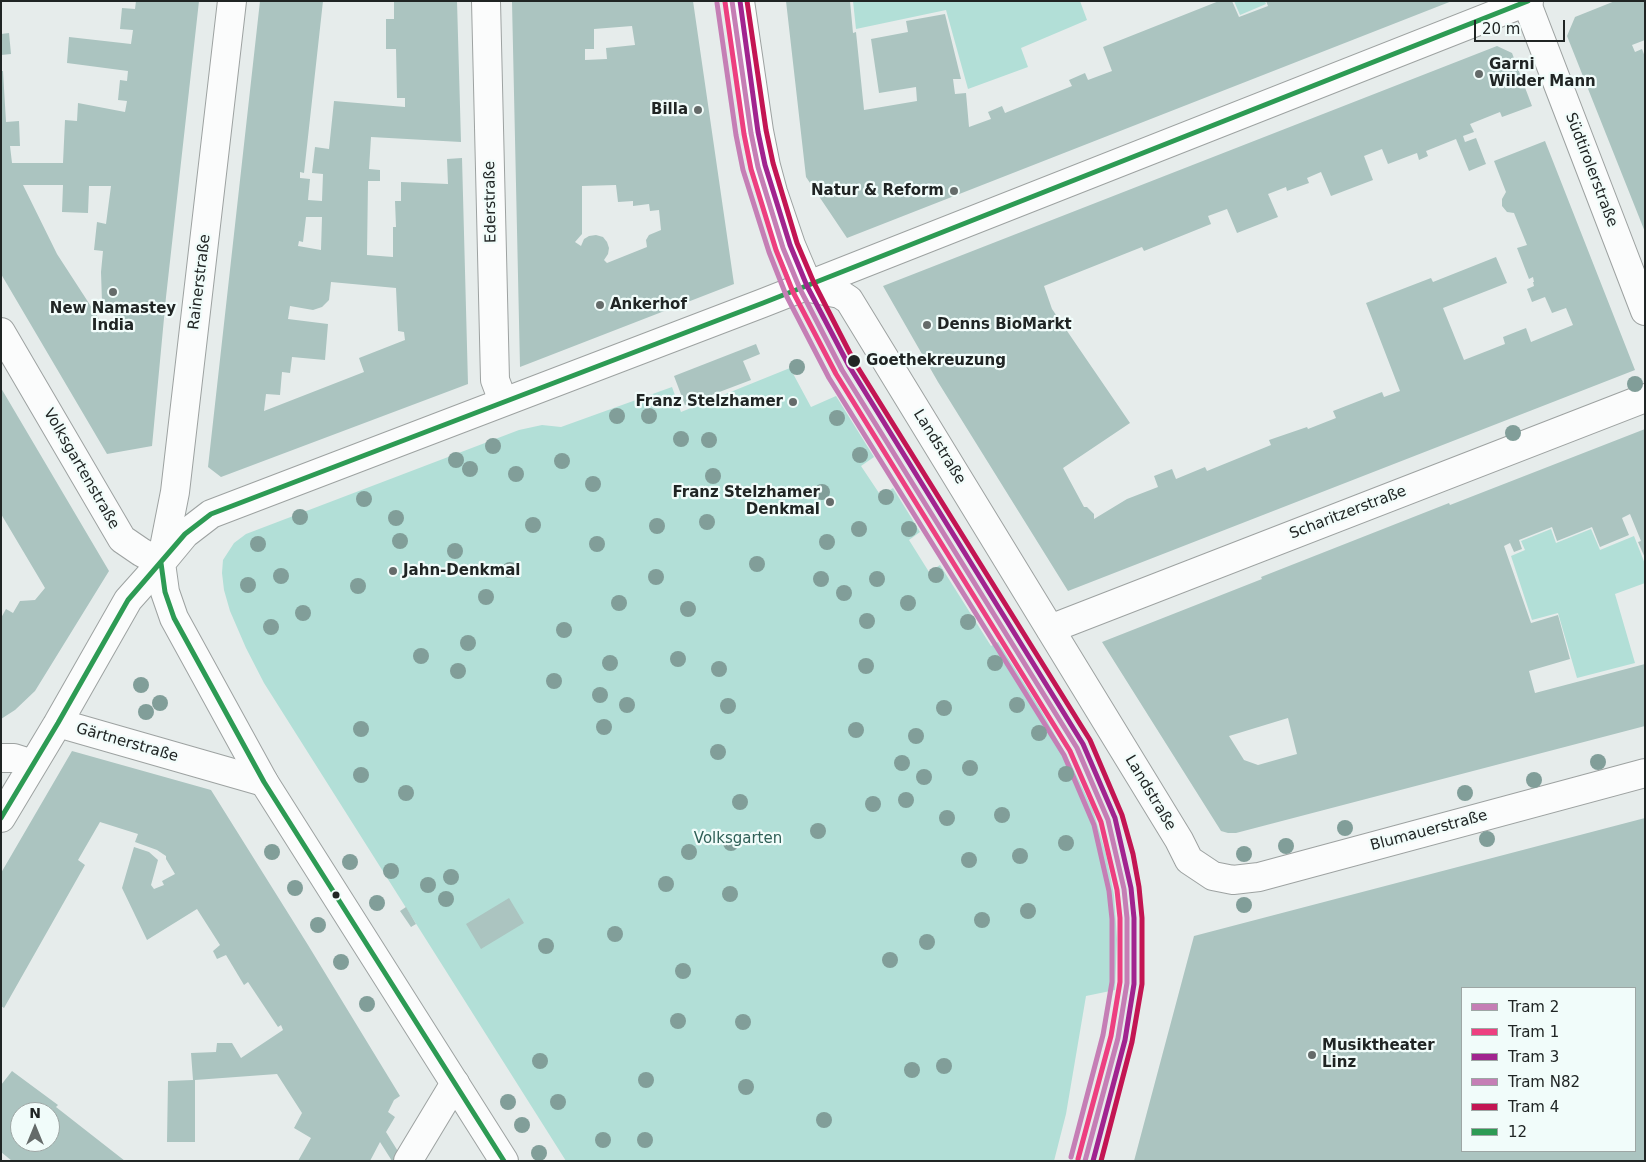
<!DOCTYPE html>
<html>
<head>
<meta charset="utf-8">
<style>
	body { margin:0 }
	#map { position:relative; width:1646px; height:1162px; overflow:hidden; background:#e6eceb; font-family:"DejaVu Sans",sans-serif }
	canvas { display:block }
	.frame { position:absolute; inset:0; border:2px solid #202524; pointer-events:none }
	.legend { position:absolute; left:1461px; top:987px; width:175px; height:165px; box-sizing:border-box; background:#f1fcfa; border:1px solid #9da6a4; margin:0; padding:6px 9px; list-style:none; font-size:15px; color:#202524 }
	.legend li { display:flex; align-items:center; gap:10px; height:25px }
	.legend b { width:25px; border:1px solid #9da6a4 }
	.north { position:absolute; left:10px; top:1102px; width:50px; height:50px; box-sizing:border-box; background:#f1fcfa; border:1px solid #9da6a4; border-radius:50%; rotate:0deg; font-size:14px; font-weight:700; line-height:20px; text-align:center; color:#202524 }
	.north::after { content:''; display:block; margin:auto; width:18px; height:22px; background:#656b6a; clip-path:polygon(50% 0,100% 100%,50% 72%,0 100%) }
	.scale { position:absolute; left:1474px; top:20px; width:91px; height:22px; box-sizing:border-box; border:2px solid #202524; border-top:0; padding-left:6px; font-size:15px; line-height:18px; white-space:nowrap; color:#202524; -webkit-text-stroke:4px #f1fcfa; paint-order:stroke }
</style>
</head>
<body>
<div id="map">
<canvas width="1646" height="1162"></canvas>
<div class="frame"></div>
<ul class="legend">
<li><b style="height:6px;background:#c57eb5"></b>Tram 2</li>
<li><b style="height:6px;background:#ed3f80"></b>Tram 1</li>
<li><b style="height:6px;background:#a1248f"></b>Tram 3</li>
<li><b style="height:6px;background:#c57eb5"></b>Tram N82</li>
<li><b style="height:6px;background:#c31553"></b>Tram 4</li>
<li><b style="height:6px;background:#2d9b54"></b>12</li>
</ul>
<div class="north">N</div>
<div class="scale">20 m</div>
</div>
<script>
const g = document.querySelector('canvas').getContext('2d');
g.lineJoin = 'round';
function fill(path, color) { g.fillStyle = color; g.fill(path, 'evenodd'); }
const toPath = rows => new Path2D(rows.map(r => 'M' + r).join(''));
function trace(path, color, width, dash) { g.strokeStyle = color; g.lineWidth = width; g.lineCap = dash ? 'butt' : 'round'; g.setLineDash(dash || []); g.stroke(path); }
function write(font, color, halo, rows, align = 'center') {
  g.font = font + ' "DejaVu Sans",sans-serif'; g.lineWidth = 4.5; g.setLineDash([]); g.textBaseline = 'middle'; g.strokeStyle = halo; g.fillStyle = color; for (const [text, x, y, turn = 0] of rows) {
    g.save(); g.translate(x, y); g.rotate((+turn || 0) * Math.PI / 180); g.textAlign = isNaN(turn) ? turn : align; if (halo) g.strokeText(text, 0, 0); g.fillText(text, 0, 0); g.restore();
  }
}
fill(toPath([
	[853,1,1080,1,1087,20,1021,48,1028,67,968,89,946,10,856,29],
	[1234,1,1265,1,1266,4,1240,15],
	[790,368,811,407,836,396,874,457,861,466,881,496,893,488,920,532,909,540,929,572,940,565,991,646,998,642,1041,710,1072,766,1093,810,1106,854,1114,895,1117,939,1115,990,1086,996,1066,1114,1054,1161,566,1161,264,683,246,648,230,611,224,590,222,573,223,560,234,543,246,534,519,430,542,425,561,427,672,387,681,412],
	[1551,529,1556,543,1591,529,1600,550,1634,536,1645,564,1645,583,1615,594,1635,663,1577,678,1558,613,1532,620,1511,556,1525,550,1521,541]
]), '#b2dfd7');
fill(toPath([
	[136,1,199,1,166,297,152,446,107,454,1,274,1,71,3,71,6,122,19,121,20,146,10,146,12,163,63,163,65,120,77,121,78,103,125,112,127,101,118,100,120,80,127,81,128,71,67,63,69,37,131,44,133,30,120,29,122,8,135,9],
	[23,185,63,185,62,212,88,213,89,186,111,186,106,224,97,222,94,250,103,251,101,272,102,302,116,305,115,327,105,328,57,254],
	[260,1,323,1,304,173,300,172,300,178,310,179,308,200,322,201,323,174,312,173,315,147,329,149,334,101,405,107,405,98,397,98,396,49,386,49,386,19,394,19,394,1,457,1,461,142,371,137,369,169,380,170,380,181,368,181,367,255,393,257,393,227,396,227,395,201,401,201,401,182,448,184,447,159,462,158,468,384,221,477,208,467],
	[306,217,322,217,321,250,298,246,299,241,303,242],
	[331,282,396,288,398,331,404,332,405,340,359,358,364,372,264,411,266,394,280,395,282,372,290,373,292,357,325,360,328,324,288,319,290,306,313,310,322,307,329,300],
	[516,1,693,1,734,284,520,367,512,2],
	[632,26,635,45,606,48,607,59,585,60,585,49,594,49,594,29],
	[616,185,618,202,633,201,633,206,649,204,650,211,659,210,661,230,649,235,646,240,647,247,607,263,604,260,608,254,609,248,607,242,603,237,596,235,589,236,584,239,581,246,575,242,582,234,582,186],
	[786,1,850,1,853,33,856,32,864,110,917,101,916,87,879,93,871,39,908,32,906,21,945,14,961,79,953,79,955,94,966,93,969,127,991,119,988,112,1002,106,1005,113,1072,86,1069,80,1085,73,1088,80,1112,71,1103,47,1219,1,1232,1,1239,17,1268,6,1266,1,1452,1,847,238,806,177],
	[1615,1,1645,1,1645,40,1632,45,1635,52,1642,49,1645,57,1645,232,1567,36,1575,17],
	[9,33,11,54,1,55,1,34],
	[1497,46,1512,53,1532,106,1502,117,1500,112,1470,124,1474,132,1463,136,1465,142,1476,138,1486,164,1469,171,1456,139,1426,151,1428,156,1419,160,1417,153,1388,164,1382,149,1364,156,1373,180,1331,196,1321,172,1307,178,1309,183,1287,191,1286,187,1268,194,1278,217,1237,233,1227,209,1208,216,1211,224,1144,251,1142,247,1044,286,1052,309,1130,423,1063,468,1084,507,1087,507,1094,514,1094,519,1127,499,1158,487,1154,476,1172,469,1176,479,1205,467,1207,471,1271,445,1269,440,1307,427,1308,429,1336,418,1333,411,1382,392,1384,397,1400,391,1366,303,1431,278,1433,282,1496,257,1507,283,1443,308,1464,360,1505,344,1503,337,1526,328,1531,342,1573,325,1566,308,1552,313,1545,297,1532,302,1527,289,1534,286,1533,282,1534,282,1533,277,1529,279,1517,248,1527,245,1514,213,1507,212,1502,206,1502,199,1506,192,1494,161,1545,141,1635,370,1068,591,938,382,883,286],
	[756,344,760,354,743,361,751,380,685,405,674,376],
	[1,388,109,571,35,691,15,710,1,719,1,618,6,609,13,613,20,601,35,600,45,588,1,514],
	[1645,429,1645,558,1638,542,1641,541,1630,514,1622,518,1629,535,1600,547,1592,527,1557,541,1552,527,1519,540,1522,549,1514,552,1510,543,1504,546,1531,623,1558,615,1570,659,1529,671,1535,693,1645,664,1645,726,1236,833,1228,833,1221,831,1102,642,1262,579,1261,577,1449,503,1450,505],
	[1288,718,1297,754,1258,765,1244,760,1229,736],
	[72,751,211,790,308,945,400,1096,394,1100,388,1112,395,1117,386,1132,404,1161,392,1161,380,1142,370,1161,298,1161,311,1138,294,1128,302,1113,277,1074,195,1080,195,1142,167,1142,168,1081,193,1080,191,1053,216,1052,217,1043,232,1043,241,1058,283,1030,281,1025,278,1027,248,982,244,985,226,955,217,959,213,951,220,945,197,909,147,940,122,888,134,847,149,852,158,860,151,885,154,889,164,885,162,881,175,874,166,859,166,856,157,850,135,842,138,834,100,822,78,860,85,865,4,1008,1,1006,1,873],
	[1645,818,1645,1161,1134,1161,1194,936],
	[1462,988,1635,988,1635,1151,1462,1151],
	[509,898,524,923,481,949,466,924],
	[406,907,416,924,411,927,400,911],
	[12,1071,58,1105,56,1107,125,1161,12,1161,1,1152,1,1085],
	[20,1112,50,1112,50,1142,20,1142]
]), '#abc4c0');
const street = toPath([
	[486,1,495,380,503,401],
	[740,1,759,131,766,166,773,192,791,245,808,285,810,288,840,294,849,300,1179,840,1189,860,1213,876,1233,880,1259,877,1645,773],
	[1526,1,1645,311],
	[1050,629,1645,398],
	[58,723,264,782],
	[1,758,14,758,33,764],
	[1,818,58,723,128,600,161,563,175,492,232,1],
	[408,1161,455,1083]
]);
const secondary = toPath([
	[1,332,122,539,141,552,161,563],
	[161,563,185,534,211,514,763,303,1529,1],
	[161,563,165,592,174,618,264,782,504,1161]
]);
trace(street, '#9da2a1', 30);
trace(secondary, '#9da2a1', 30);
trace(street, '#fbfcfc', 28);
trace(secondary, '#fbfcfc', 28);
trace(toPath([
	[161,563,165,592,174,618,264,782,504,1161],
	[1,818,58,723,128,600,185,534,211,514,763,303,1528,1]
]), '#2d9b54', 5);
trace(toPath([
	[732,1,751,133,758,167,783,248,800,289,842,370,1077,748,1108,820,1124,889,1127,918,1127,983,1118,1038,1085,1161]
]), '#c57eb5', 5);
trace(toPath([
	[725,2,744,134,751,169,776,250,793,292,836,374,1070,751,1101,822,1117,890,1120,918,1120,982,1111,1036,1078,1159]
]), '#ed3f80', 5);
trace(toPath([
	[740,1,758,132,765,165,790,245,807,286,849,366,1083,744,1115,818,1131,888,1134,918,1134,984,1125,1040,1093,1161]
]), '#a1248f', 5);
trace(toPath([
	[717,3,736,135,743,170,769,252,786,295,829,378,1064,755,1094,825,1109,891,1112,919,1112,982,1103,1035,1071,1157]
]), '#c57eb5', 5);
trace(toPath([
	[747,1,766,130,773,163,797,243,814,283,855,363,1090,740,1122,815,1133,854,1139,887,1142,918,1142,984,1132,1042,1101,1161]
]), '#c31553', 5);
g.fillStyle = '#819e99';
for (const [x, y] of [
	[797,367],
	[1635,384],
	[617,416],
	[649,416],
	[837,418],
	[1513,433],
	[681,439],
	[709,440],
	[493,446],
	[860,455],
	[456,460],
	[562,461],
	[470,469],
	[516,474],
	[713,476],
	[593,484],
	[822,492],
	[886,497],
	[364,499],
	[300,517],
	[396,518],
	[707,522],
	[533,525],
	[657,526],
	[859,529],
	[909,529],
	[400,541],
	[827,542],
	[258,544],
	[597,544],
	[455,551],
	[757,564],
	[510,570],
	[936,575],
	[281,576],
	[656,577],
	[821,579],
	[877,579],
	[248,585],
	[358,586],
	[844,593],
	[486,597],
	[619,603],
	[908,603],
	[688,609],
	[303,613],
	[867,621],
	[968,622],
	[271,627],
	[564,630],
	[468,643],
	[421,656],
	[678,659],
	[610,663],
	[995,663],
	[866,666],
	[719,669],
	[458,671],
	[554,681],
	[141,685],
	[600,695],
	[160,703],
	[627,705],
	[1017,705],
	[728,706],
	[944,708],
	[146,712],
	[604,727],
	[361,729],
	[856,730],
	[1039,733],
	[916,736],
	[718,752],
	[1598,762],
	[902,763],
	[970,768],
	[1066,774],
	[361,775],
	[924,777],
	[1534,780],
	[406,793],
	[1465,793],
	[906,800],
	[740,802],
	[873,804],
	[1002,815],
	[947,818],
	[1345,828],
	[818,831],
	[1487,839],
	[731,843],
	[1066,843],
	[1286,846],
	[272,852],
	[689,852],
	[1244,854],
	[1020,856],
	[969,860],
	[350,862],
	[391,871],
	[451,877],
	[666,884],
	[428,885],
	[295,888],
	[730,894],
	[446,899],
	[377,903],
	[1244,905],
	[1028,911],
	[982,920],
	[318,925],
	[615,934],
	[927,942],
	[546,946],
	[890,960],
	[341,962],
	[683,971],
	[367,1004],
	[678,1021],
	[743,1022],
	[540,1061],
	[944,1066],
	[912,1070],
	[646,1080],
	[746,1087],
	[508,1102],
	[558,1102],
	[824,1120],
	[522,1125],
	[603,1140],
	[645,1140],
	[539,1153]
]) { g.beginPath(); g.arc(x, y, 8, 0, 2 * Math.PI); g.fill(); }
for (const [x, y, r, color] of [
	[1479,74,5,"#656b6a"],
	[698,110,5,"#656b6a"],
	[954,191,5,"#656b6a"],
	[113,292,5,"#656b6a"],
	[600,305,5,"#656b6a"],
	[927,325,5,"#656b6a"],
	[854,361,7,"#202524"],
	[793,402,5,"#656b6a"],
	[830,502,5,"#656b6a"],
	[393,571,5,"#656b6a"],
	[336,895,4.5,"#202524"],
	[1312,1055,5,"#656b6a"]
]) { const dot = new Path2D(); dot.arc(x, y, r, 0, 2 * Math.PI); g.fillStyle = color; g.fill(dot); trace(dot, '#f1fcfa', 2); }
write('bold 15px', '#202524', '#f1fcfa', [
	["Garni",1489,65],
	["Wilder Mann",1489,82],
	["Billa",688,110,"right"],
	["Natur & Reform",944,191,"right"],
	["Ankerhof",610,305],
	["New Namastey",113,309,"center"],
	["India",113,326,"center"],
	["Denns BioMarkt",937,325],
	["Franz Stelzhamer",783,402,"right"],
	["Franz Stelzhamer",820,493,"right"],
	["Denkmal",820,510,"right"],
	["Jahn-Denkmal",403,571],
	["Musiktheater",1322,1046],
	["Linz",1322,1063]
], 'left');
write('15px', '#202524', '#f1fcfa', [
	["Südtirolerstraße",1591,170,69],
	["Ederstraße",491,202,-91],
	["Rainerstraße",200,282,-83],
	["Landstraße",939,447,58],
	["Volksgartenstraße",81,469,60],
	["Scharitzerstraße",1348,513,-21],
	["Gärtnerstraße",127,743,16],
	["Landstraße",1150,793,59],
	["Blumauerstraße",1429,831,-15]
]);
write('bold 15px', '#202524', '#f1fcfa', [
	["Goethekreuzung",866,361]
], 'left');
write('15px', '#2e5f56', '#f1fcfa', [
	["Volksgarten",738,839]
]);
</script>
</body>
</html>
